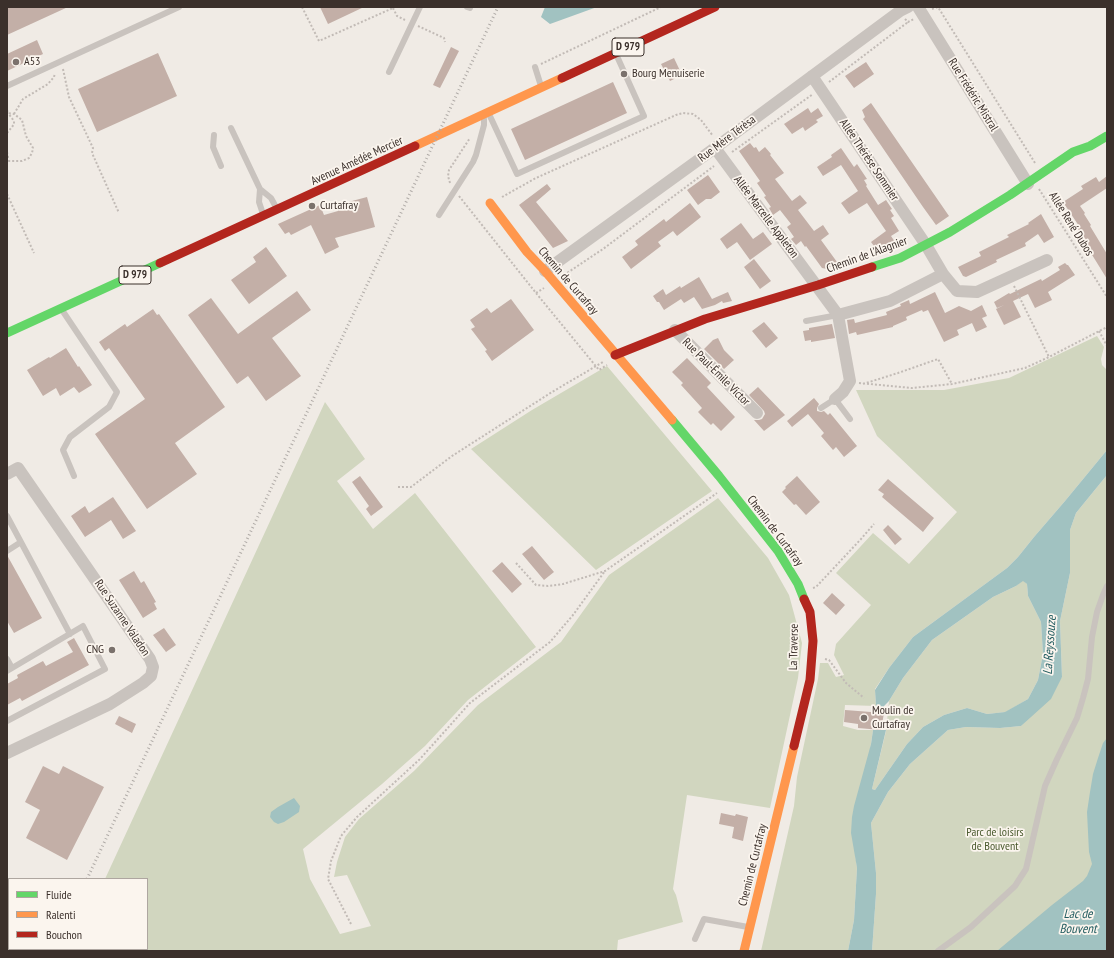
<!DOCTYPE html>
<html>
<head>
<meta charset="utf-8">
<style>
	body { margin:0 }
	#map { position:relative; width:1114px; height:958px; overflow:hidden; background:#f0ebe5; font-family:"PT Sans Narrow",sans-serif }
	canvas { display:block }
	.frame { position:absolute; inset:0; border:8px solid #3b302b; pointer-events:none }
	.legend { position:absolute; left:8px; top:878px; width:140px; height:72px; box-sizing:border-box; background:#fbf5ee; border:1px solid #aea6a0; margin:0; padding:5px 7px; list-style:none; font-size:12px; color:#3b302b }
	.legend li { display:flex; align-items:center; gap:8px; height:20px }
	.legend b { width:20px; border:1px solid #aea6a0 }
</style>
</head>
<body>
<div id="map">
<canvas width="1114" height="958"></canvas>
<div class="frame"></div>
<ul class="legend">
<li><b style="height:5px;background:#63d668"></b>Fluide</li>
<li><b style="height:5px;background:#ff974d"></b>Ralenti</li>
<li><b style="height:5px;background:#b3261e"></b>Bouchon</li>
</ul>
</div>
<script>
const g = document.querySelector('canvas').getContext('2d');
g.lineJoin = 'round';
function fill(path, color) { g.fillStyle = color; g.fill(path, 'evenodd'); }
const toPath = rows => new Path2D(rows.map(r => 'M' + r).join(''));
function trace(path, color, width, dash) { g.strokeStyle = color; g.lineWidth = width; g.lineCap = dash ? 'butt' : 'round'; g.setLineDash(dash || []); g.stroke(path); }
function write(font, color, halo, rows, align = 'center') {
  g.font = font + ' "PT Sans Narrow",sans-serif'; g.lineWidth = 3.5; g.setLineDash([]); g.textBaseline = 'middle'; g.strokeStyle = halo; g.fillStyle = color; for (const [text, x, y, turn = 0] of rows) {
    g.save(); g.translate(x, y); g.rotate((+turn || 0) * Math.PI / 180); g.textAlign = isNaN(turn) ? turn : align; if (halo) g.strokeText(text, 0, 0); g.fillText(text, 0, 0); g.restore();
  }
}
fill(toPath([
	[1097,336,1104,347,1101,359,1102,365,1107,370,1107,450,1065,501,1034,537,1018,557,1007,568,913,637,889,668,875,689,876,706,845,705,843,726,858,730,873,730,855,853,857,868,854,920,848,951,761,951,794,806,797,777,818,679,820,663,828,663,836,677,844,675,834,655,836,644,871,605,836,573,873,533,909,564,957,512,877,436,856,390,944,390,1009,378],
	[607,366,712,491,596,570,471,449,532,410],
	[325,402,365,459,337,481,373,529,415,493,536,647,468,700,425,746,382,784,303,849,310,879,340,934,371,926,347,875,334,877,337,862,345,837,359,819,414,771,478,705,561,642,609,575,718,498,768,558,789,595,802,643,798,678,770,808,687,795,673,889,676,895,683,922,618,940,617,951,71,951,72,949,147,949,147,879,105,879],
	[1107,475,1107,951,872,951,876,894,876,873,871,823,888,792,910,764,948,730,966,727,1000,728,1021,726,1062,677,1060,621,1070,573,1070,530,1076,513],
	[1023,580,1027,584,1028,596,1041,622,1043,654,1038,680,1028,699,1006,712,987,714,967,708,944,715,923,727,907,744,875,790,872,789,886,731,889,701,903,678,932,640,993,597,1016,586]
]), '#d1d6bf');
fill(toPath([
	[545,7,597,7,550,24,541,17],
	[1107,450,1107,475,1076,513,1070,530,1070,573,1060,621,1062,677,1051,699,1021,726,1000,728,966,727,948,730,910,764,888,792,871,823,876,873,876,894,872,951,848,951,854,920,857,868,851,833,852,817,854,806,871,744,873,730,886,730,872,789,875,790,907,744,923,727,944,715,967,708,987,714,1005,712,1028,699,1038,680,1043,654,1041,622,1028,596,1027,584,1023,581,1016,586,993,597,932,640,903,678,889,701,883,707,876,706,875,690,889,668,913,637,1007,568,1018,557,1034,537,1065,501],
	[1107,738,1107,951,997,951,1052,905,1083,881,1087,876,1092,864,1089,852,1087,812,1090,792,1093,774,1098,758,1103,743],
	[294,798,300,806,299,812,284,822,278,824,274,822,270,817,271,812,278,807]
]), '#a1c2c1');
fill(toPath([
	[7,7,68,7,7,35],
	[320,7,364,7,328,24],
	[37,40,43,54,7,71,7,54],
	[451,47,459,51,440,88,433,85],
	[158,53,177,96,97,132,78,89],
	[674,58,682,75,670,81,661,64],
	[866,62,874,74,854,88,845,76],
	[613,82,627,113,525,160,511,129],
	[871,103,949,216,936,225,923,207,863,119,865,117,862,110],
	[808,108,811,113,818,108,823,116,816,120,818,122,805,131,803,127,792,134,784,124],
	[750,143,754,148,756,147,759,152,765,147,771,154,770,155,784,173,775,179,792,201,800,195,807,203,798,210,814,231,823,225,829,234,821,240,837,262,827,269,822,268,806,246,805,247,801,241,796,245,791,239,794,237,787,227,791,224,780,210,773,215,769,208,771,207,764,197,766,196,757,183,760,181,739,151],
	[841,148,854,167,857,164,867,179,864,180,867,185,866,186,878,205,886,200,892,209,890,210,894,216,891,218,899,231,891,236,895,242,879,253,871,242,886,231,867,203,849,214,841,203,858,191,841,165,823,176,817,167,832,157,831,155],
	[708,175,720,192,711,199,706,199,698,205,687,190],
	[1107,176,1107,188,1080,206,1085,213,1084,214,1091,225,1090,226,1107,254,1107,279,1081,237,1082,236,1077,227,1079,226,1063,202,1083,189,1081,186,1096,177,1099,182],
	[547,184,551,189,536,202,568,241,553,248,519,205],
	[367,197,375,227,335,238,339,247,325,254,311,225,291,235,289,232,285,234,278,224,320,205,324,215,338,211,337,205],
	[690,203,701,217,677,236,673,231,658,242,661,246,631,269,622,257,638,245,635,241,664,219,666,222],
	[1041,214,1054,237,1044,243,1038,234,1025,243,1026,246,996,260,997,262,966,277,963,276,958,267,981,256,979,252,1009,237,1007,235,1029,224,1028,223],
	[741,223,753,239,763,232,772,244,750,260,737,242,727,249,720,239],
	[266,247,287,276,249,304,231,280,256,262,253,257],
	[754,259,771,281,760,289,744,267],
	[1065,263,1067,265,1068,265,1075,275,1048,292,1052,300,1035,308,1028,294,1013,301,1021,317,1004,325,996,309,1004,305,997,308,994,302,1009,293,1010,294,1041,279,1042,281,1060,270,1058,267],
	[699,277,712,299,728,292,732,301,723,303,722,301,715,305,702,309,694,297,684,303,681,299,664,310,659,302,657,302,653,296,663,289,666,295,680,286,681,288],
	[297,291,311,310,272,338,301,376,266,401,248,376,237,384,188,315,211,298,238,334],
	[935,292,945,313,959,306,971,311,982,305,987,316,982,318,987,327,976,332,972,323,957,330,959,335,944,342,928,310,923,312,922,310,906,317,907,320,893,326,893,327,857,335,856,332,849,334,847,320,854,319,855,323,887,315,886,312,901,306,900,304,909,300,910,304],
	[511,299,534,330,492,361,485,351,487,350,471,329,475,327,470,320,487,308,491,313],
	[153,309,157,315,159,314,225,407,175,443,197,474,147,509,95,434,145,399,109,348,105,351,99,342,125,324,127,327],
	[764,322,778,338,766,348,752,331],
	[832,324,835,338,811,342,811,340,805,341,803,331,809,330,809,328],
	[718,338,724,350,734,360,724,369,704,349,713,340],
	[66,348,78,367,79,366,92,385,79,393,74,387,60,396,56,388,43,396,27,370,49,357,50,358],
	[687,358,711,383,707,387,735,417,721,431,713,423,711,425,698,412,702,408,681,385,683,383,672,372],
	[758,387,785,415,764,431,754,420,759,420,762,419,765,414,764,411,749,395],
	[814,398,819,404,817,408,817,411,821,412,824,411,828,415,830,413,857,446,844,457,836,447,833,450,821,436,824,433,808,414,792,427,787,421],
	[360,476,383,507,371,516,366,509,369,506,352,482],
	[797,476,820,502,806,515,796,504,794,505,782,492,786,488,785,487],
	[888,479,934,518,923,532,882,497,884,494,878,490],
	[113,497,136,531,123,539,111,520,85,537,71,516,85,506,89,513],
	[888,525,902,539,895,545,883,530],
	[532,546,554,572,544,580,522,554],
	[7,555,42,618,14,633,7,621],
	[502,562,522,584,512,593,492,571],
	[134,571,141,583,144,581,156,602,154,603,157,609,143,618,119,580],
	[832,593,845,605,836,615,823,603],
	[164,628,176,645,166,652,153,635],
	[74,638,89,665,22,701,20,698,7,705,7,684,18,678,17,675,43,661,46,666,73,652,67,642],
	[845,710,884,713,881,730,858,728,858,724,844,722],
	[119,716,136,724,132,733,115,724],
	[43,766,59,774,63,766,104,787,67,860,26,838,40,810,25,802],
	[721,813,735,816,736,814,748,817,743,841,732,838,734,827,719,824]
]), '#c3afa7');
trace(toPath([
	[302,7,319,41,393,8],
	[393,8,397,16,405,20],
	[932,9,938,7,1035,163],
	[905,19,908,22,914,19],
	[418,26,444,38,445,42],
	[541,64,661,7],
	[63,69,69,97,93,148,92,153,119,213],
	[829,82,908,22],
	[7,110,8,113,14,114,22,120,26,136,33,148,32,153,29,158,22,161,7,161],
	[14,114,23,99,48,84,54,77,55,73],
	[7,133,12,127,14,124,14,121,8,113],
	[7,152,8,157,7,161],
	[732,152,813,94],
	[450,183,448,176,449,170,470,138],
	[1039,189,1107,297],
	[7,194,34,253],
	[459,196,536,293,599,370,607,365],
	[502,197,536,178,676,115,683,113,693,114,701,120,713,136],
	[564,275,603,249,714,166],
	[1014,286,1049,357],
	[536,293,544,288],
	[1099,331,1107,346],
	[859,383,912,388,952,384,1025,368,1049,357,1107,327],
	[863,384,898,373,938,359,952,384],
	[398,487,411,487,452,456,552,392,603,362],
	[516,563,536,585,548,586,563,584,605,571,717,493],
	[813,588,816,587,861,539,874,524],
	[825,659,829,660,846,683,864,698],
	[351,924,328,879,331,861,341,836,357,817,420,759,470,703,550,642,573,615,605,571]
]), '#c2bbb6', 2, [2, 2]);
trace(toPath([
	[467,7,470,8],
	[535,67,541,86],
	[389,72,420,7],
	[7,86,179,7],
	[489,114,517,174,644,116,616,54],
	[231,128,260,189,271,198,277,209],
	[214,135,213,147,221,166],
	[260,189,259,202,263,214],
	[439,215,473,162,476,155,484,125,484,119],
	[62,310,117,392,109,407,70,437,63,450,74,476],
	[806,321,838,315],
	[821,408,835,399,850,419],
	[7,516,70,634],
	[7,551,21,542],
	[7,659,12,668],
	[7,671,83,626,105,669,7,721],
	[695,939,704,919,748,927],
	[938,951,971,927,1015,886,1026,869,1045,786,1057,759,1077,718,1083,698,1088,679,1092,637,1097,612,1103,595,1107,586]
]), '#c9c3be', 6);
trace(toPath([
	[918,7,1028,184],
	[812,76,926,245,943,274,957,291,977,292,1047,260],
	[715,148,838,315,890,301,943,274],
	[545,271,719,145,900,11,908,7],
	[675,330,757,413],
	[835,399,843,392,850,381,838,315],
	[7,474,18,468,150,659,153,667,151,676,143,683,110,704,7,753]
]), '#c9c3be', 12);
trace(toPath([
	[872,267,900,258,950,232,1010,195,1073,152,1090,146,1107,136],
	[7,333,160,263],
	[672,420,719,476,778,551,798,584,804,599]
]), '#63d668', 9);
trace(toPath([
	[415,146,562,78],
	[490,203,527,252,545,271,672,420],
	[744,951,794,746]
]), '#ff974d', 9);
trace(toPath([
	[562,78,715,7],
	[160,263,415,146],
	[615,355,705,319,818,285,872,267],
	[794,746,810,680,813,641,810,612,804,599]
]), '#b3261e', 9);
trace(toPath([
	[87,879,498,7],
	[53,951,54,949]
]), '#b1aca8', 3, [1, 3]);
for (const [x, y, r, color] of [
	[16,62,4,"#7a716c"],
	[624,74,4,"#7a716c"],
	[312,206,4,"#7a716c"],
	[112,650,4,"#7a716c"],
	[864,718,4,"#7a716c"]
]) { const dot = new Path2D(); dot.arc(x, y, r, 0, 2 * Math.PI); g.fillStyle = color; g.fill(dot); trace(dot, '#fbf5ee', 1.5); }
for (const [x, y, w] of [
	[628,47,32],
	[135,275,32]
]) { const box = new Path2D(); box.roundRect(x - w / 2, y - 9, w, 18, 3); g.fillStyle = '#fbf5ee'; g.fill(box); trace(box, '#3b302b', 1); }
write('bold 11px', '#3b302b', null, [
	["D 979",628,47],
	["D 979",135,275]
]);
write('12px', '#3b302b', '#fbf5ee', [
	["A53",24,62],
	["Bourg Menuiserie",632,74],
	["Curtafray",320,206],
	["CNG",104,650,"right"],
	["Moulin de",872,711],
	["Curtafray",872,725]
], 'left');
write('12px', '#3b302b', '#fbf5ee', [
	["Rue Frédéric Mistral",973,95,58],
	["Rue Mère Térèsa",727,139,-37],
	["Allée Thérèse Sommier",869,160,56],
	["Avenue Amédée Mercier",357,161,-25],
	["Allée Marcelle Appleton",766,217,53],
	["Allée René Dubos",1071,224,58],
	["Chemin de l'Alagnier",867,255,-20],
	["Chemin de Curtafray",568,281,49],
	["Rue Paul-Émile Victor",716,372,45],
	["Chemin de Curtafray",775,531,53],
	["Rue Suzanne Valadon",122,618,56],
	["La Traverse",794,647,-89],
	["Chemin de Curtafray",753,865,-76]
]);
write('12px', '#4a5a2e', '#fbf5ee', [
	["Parc de loisirs",995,833],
	["de Bouvent",995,847]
]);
write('italic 13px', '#1f5a5e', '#fbf5ee', [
	["La Reyssouze",1050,645,-86],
	["Lac de",1078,914],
	["Bouvent",1078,929]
]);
</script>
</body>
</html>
